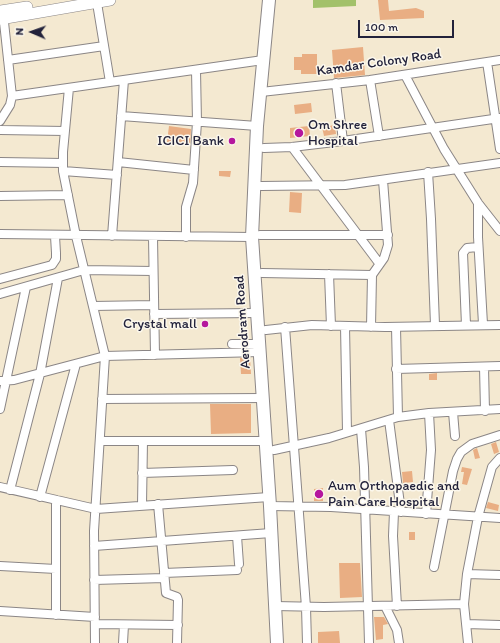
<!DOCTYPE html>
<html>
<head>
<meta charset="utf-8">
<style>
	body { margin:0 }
	#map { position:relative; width:500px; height:643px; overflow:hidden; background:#f4e9d1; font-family:Itim,sans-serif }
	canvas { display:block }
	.north { position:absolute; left:12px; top:12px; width:40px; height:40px; -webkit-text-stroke:3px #fbf7ec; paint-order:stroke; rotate:272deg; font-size:11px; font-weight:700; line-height:16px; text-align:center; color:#22223b }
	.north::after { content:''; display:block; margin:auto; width:14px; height:18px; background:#22223b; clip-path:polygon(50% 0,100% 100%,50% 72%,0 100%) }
	.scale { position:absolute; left:358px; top:20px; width:96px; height:18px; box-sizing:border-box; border:2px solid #22223b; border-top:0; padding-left:5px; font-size:12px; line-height:14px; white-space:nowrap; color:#22223b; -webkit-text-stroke:3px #fbf7ec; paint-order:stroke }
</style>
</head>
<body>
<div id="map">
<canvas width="500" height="643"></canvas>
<div class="north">N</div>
<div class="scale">100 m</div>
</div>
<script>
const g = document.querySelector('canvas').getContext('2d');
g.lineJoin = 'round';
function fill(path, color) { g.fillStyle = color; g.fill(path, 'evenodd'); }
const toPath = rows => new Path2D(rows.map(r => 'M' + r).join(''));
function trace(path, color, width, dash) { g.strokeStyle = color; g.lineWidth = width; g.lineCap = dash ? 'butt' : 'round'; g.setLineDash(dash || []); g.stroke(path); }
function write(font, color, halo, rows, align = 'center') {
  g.font = font + ' Itim,sans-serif'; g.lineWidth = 3; g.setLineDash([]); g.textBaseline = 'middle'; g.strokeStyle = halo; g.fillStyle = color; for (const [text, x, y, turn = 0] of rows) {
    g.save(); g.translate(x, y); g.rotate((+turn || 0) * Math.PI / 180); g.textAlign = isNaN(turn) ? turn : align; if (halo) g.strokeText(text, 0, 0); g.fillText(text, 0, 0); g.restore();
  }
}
fill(toPath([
	[313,0,356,0,356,6,313,8]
]), '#a2c16a');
fill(toPath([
	[378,0,388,0,389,11,416,8,424,11,424,18,380,20],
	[363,47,365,75,334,78,332,50],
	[302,54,317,54,317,74,301,74,301,70,294,70,294,57,302,57],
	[311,103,312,112,295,114,294,105],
	[335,125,336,134,324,136,322,127],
	[169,126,191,129,190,145,167,142],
	[309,126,310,136,290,138,290,128],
	[219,171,231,171,230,177,219,176],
	[290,192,302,193,301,213,289,212],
	[240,358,250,358,251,374,241,374],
	[437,373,437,380,429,380,429,374],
	[210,404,251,404,251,433,211,434],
	[496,442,499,452,494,454,491,444],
	[477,448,480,458,475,459,473,450],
	[462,467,472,469,467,485,462,484,464,472,461,472],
	[412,471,413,482,403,483,402,472],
	[323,488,323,501,314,501,314,489],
	[488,502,499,505,498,511,486,508],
	[409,532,415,532,415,540,409,540],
	[339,563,360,563,362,597,340,598],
	[374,617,384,617,388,624,383,625,383,639,376,640],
	[339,631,340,643,318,643,318,632]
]), '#e9ae83');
const street = toPath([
	[97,3,110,82],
	[8,60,104,46],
	[487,62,500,149],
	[405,75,444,149,478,203,500,231],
	[370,80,379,136],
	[336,83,343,141],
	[69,88,63,152,63,171,76,236,105,356,94,531,95,643],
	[261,92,370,80,500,60],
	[12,96,263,60],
	[121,116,257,126],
	[0,121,10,105,12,96,3,13],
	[0,130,65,131],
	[292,147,379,263],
	[264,148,292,147,343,141,500,118],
	[0,162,63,163],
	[118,162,194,170],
	[63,171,117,175],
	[428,172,431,219,435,325],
	[261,186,345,185,500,163],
	[0,196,68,195],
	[478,203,478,237,483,324],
	[0,234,252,237],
	[260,235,388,235],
	[112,236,124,80],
	[153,237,155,355],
	[186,237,186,207,193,183,197,122,196,70],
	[262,273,372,275],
	[329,274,331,326],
	[0,279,52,265,56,259,56,253,55,236],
	[0,294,84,270,153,271],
	[93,306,154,305],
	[154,314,257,313],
	[466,325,463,253,467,248,478,247],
	[345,326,347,432],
	[285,327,306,607,307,643],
	[371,327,372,275,384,258,388,245,383,180],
	[396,327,398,417],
	[266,330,312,325,385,327,500,325],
	[232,344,259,344],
	[484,367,485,411],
	[396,369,500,366],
	[0,381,14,380,105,356,260,352],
	[102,399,263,398],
	[0,409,26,287],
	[453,412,455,436],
	[389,420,401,512],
	[361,429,364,467,369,643],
	[100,441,266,441],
	[274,450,329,438,398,417,429,413,500,409],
	[142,473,233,470],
	[0,487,96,509,269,497],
	[10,490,40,374,58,278],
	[40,497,76,364],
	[56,500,56,615],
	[158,504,166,593,177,597,178,600,177,643],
	[142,505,143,441],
	[270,506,331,507,500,518],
	[394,512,393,536,397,606],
	[426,514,431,450,429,413],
	[237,536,239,564],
	[94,546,271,533],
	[0,566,56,569],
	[434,567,453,471,457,459,461,452,472,444,500,435],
	[164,573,237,570],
	[467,574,500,575],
	[94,580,164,578],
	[275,606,324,607,464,604],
	[385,606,397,630,399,643],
	[0,611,95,617],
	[95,624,178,625],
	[466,624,500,625],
	[123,643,124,625],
	[468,643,464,604,467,574,478,517,492,467,500,458]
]);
const secondary = toPath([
	[0,11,27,7],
	[0,19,110,0]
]);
const primary = toPath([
	[269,0,257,126,252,237,270,506,277,643]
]);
trace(street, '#8b8686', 10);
trace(secondary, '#8b8686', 12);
trace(primary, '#8b8686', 14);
trace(street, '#fff', 8);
trace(secondary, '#fff', 11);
trace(primary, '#fff', 12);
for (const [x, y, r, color] of [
	[299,133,5,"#b5179e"],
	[232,141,4,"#b5179e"],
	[205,324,4,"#b5179e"],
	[319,494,5,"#b5179e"]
]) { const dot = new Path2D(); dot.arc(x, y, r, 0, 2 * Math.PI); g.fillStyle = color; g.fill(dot); trace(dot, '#fbf7ec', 1.5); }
write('14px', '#22223b', '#fbf7ec', [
	["Kamdar Colony Road",379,63,-8],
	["Aerodram Road",243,322,-94]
]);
write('14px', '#22223b', '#fbf7ec', [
	["Om Shree",308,125],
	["Hospital",308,141],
	["ICICI Bank",224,141,"right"],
	["Crystal mall",197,324,"right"],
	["Aum Orthopaedic and",328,486],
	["Pain Care Hospital",328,502]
], 'left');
</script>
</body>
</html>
